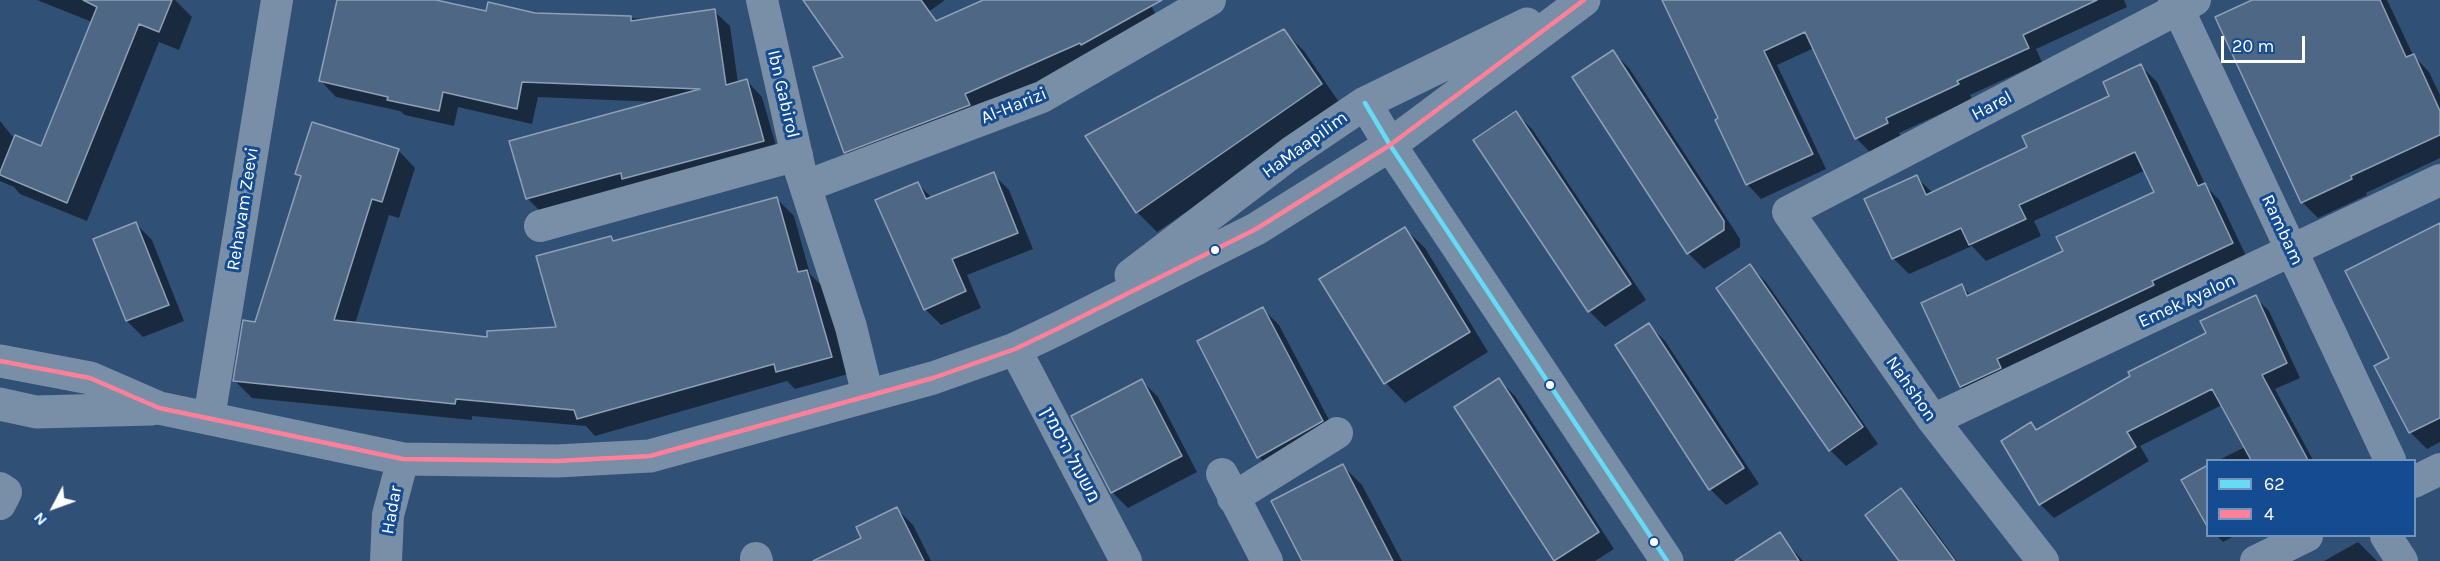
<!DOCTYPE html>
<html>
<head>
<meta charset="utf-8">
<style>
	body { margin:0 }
	#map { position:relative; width:2440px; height:561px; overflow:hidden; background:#315075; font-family:Karla,sans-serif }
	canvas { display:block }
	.legend { position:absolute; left:2206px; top:459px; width:210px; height:78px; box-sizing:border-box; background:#154c91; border:2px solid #7394bd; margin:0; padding:8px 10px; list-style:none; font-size:18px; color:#fff }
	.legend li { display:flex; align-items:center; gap:12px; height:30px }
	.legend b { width:30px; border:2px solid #7394bd }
	.north { position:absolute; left:24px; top:477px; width:60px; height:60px; -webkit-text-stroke:4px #154c91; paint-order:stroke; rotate:229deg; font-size:16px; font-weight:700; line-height:24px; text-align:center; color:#fff }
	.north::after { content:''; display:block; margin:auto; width:21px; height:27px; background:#fff; clip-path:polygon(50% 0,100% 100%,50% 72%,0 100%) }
	.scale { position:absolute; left:2221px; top:36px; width:84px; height:27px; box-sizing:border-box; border:3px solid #fff; border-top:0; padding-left:8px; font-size:18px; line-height:21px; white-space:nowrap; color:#fff; -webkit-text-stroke:4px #154c91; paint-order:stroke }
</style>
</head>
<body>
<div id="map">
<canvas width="2440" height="561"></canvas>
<ul class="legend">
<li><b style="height:8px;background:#66dbf5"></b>62</li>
<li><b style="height:8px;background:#ff8098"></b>4</li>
</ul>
<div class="north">N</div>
<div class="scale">20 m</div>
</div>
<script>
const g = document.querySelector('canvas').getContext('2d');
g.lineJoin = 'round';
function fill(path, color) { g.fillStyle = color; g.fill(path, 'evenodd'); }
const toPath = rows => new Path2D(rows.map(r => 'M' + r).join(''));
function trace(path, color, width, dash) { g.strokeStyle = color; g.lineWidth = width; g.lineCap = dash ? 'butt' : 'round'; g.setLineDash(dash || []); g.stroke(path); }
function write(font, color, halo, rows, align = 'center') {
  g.font = font + ' Karla,Heebo,sans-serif'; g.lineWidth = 6; g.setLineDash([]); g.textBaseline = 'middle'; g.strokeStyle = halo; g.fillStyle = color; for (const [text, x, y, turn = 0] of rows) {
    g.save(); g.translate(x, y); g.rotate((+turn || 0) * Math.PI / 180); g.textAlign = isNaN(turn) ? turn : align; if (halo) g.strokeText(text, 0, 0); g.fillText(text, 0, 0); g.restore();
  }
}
fill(toPath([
	[37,0,175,0,192,17,179,50,159,42,87,221,20,194,14,187,0,181,0,121,12,136,41,148,92,22],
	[338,0,424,0,487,13,654,19,714,11,730,26,738,83,747,81,762,97,779,156,543,214,527,198,657,102,538,97,532,124,458,107,454,126,405,115,400,111,336,97,321,81],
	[805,0,945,0,879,47,987,0,1148,0,1161,24,860,167,845,152,851,61],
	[1666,0,2124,0,2127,7,2036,49,2042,62,1970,95,1972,99,1899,133,1902,138,1871,153,1856,138,1814,48,1777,65,1826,169,1761,199,1747,184],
	[2257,0,2387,0,2413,55,2429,72,2440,95,2440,158,2366,193,2367,195,2318,218,2302,202],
	[1284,31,1304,51,1341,105,1157,232,1137,212,1087,136],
	[1613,52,1629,68,1740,239,1740,247,1704,269,1688,253,1574,78],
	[2141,66,2157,82,2206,186,2220,201,2248,260,1977,403,1961,387,1923,304,1962,286,1971,296,2065,252,2156,192,2146,170,2034,221,2041,236,1986,261,1972,246,1909,274,1893,258,1916,177,1933,193,2029,148,2111,96],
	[1516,113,1532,129,1646,300,1605,327,1589,311,1475,140],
	[398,150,415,168,399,218,389,215,355,324,488,339,558,328,611,237,615,242,777,199,794,216,810,274,824,288,848,374,795,389,787,381,595,436,586,426,472,416,472,420,252,398,235,381,257,323,302,178,297,174],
	[993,174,1009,190,1033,249,967,275,981,308,941,325,925,309,917,183,932,198],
	[2440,223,2440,442,2427,449,2411,433,2376,367,2391,359],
	[136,224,152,240,184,321,143,337,127,321,95,239],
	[1405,229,1425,248,1488,352,1405,403,1386,383,1321,280],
	[1750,266,1766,282,1878,444,1846,466,1830,450],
	[2255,297,2269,311,2300,378,2275,389,2313,460,2219,460,2245,447,2222,405,2140,446,2149,461,2054,518,2040,504,2031,424,2038,431,2208,333],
	[1263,309,1279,325,1338,437,1275,473,1259,457,1199,342],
	[1649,325,1665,341,1759,484,1726,505,1710,489],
	[1499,380,1515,396,1614,549,1595,561,1556,561,1456,407],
	[1142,381,1158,397,1197,472,1128,508,1112,492],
	[1343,466,1362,485,1402,561,1304,561],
	[1901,490,1917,506,1957,561,1900,561],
	[897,509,913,525,931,561,820,561,863,538],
	[1779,534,1803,561,1744,561],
	[2217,536,2234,536,2223,542],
	[2358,542,2377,561,2324,561]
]), '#0007');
const building = toPath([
	[83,0,172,0,159,32,139,24,67,203,0,175,0,172,15,135,41,146,97,7,83,0],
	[337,0,436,0,486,11,488,2,535,13,631,16,631,21,715,9,726,85,747,79,764,141,622,179,621,173,526,199,509,141,700,89,522,82,517,109,443,92,439,111,387,100,388,97,319,81,337,0],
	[803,0,921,0,936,21,983,0,1162,0,1081,45,1080,43,965,94,970,105,844,153,813,67,843,57,803,0],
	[1662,0,2097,0,2023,35,2029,48,1957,81,1959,84,1886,118,1888,123,1855,139,1805,32,1764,51,1813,154,1746,185,1715,120,1718,118,1662,0],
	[2252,0,2380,0,2406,57,2414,54,2440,111,2440,135,2351,176,2352,179,2301,203,2215,17,2252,0],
	[1284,29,1322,84,1136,213,1085,136,1284,29],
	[1613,50,1724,221,1724,230,1687,254,1572,77,1613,50],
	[2141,64,2198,186,2205,183,2233,243,2152,281,2154,285,1997,359,2001,368,1960,387,1921,303,1962,284,1967,296,2063,251,2056,237,2154,192,2135,152,2019,205,2026,219,1969,245,1961,228,1892,259,1864,199,1917,175,1926,195,2027,147,2022,136,2109,96,2103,82,2141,64],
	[1516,111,1631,284,1588,312,1473,140,1516,111],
	[312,122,399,149,382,202,372,199,334,320,487,337,487,331,556,327,536,256,611,236,613,241,777,197,798,272,807,270,832,357,776,372,774,364,577,419,574,410,456,399,455,404,233,381,243,320,255,322,301,176,295,174,312,122],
	[994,172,1018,233,952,259,966,291,924,310,875,200,918,182,926,199,994,172],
	[136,222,169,305,126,321,93,239,136,222],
	[2440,223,2440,418,2409,433,2374,366,2389,358,2345,271,2440,223],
	[1405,227,1470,332,1384,384,1319,279,1405,227],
	[1750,264,1863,427,1829,451,1716,288,1750,264],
	[2256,295,2287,363,2262,375,2308,460,2251,460,2212,389,2127,432,2136,447,2039,505,2001,441,2031,422,2036,430,2130,376,2128,372,2206,333,2200,321,2256,295],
	[1263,307,1323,421,1257,458,1197,341,1263,307],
	[1649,323,1744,468,1709,490,1615,345,1649,323],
	[1499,378,1599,532,1554,561,1454,407,1499,378],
	[1142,379,1182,456,1111,493,1071,416,1142,379],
	[1343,464,1393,561,1302,561,1271,501,1343,464],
	[2208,465,2208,528,2181,480,2208,465],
	[1901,488,1955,561,1899,561,1865,515,1901,488],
	[897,507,924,561,813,561,861,538,856,527,897,507],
	[1780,532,1799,561,1735,561,1780,532]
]);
fill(building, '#4e6784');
trace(building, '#8ea0b6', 1.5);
trace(toPath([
	[762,0,800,170,851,327,868,396],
	[2174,0,2390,460],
	[806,186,1042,97,1210,0],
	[540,226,797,155],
	[1015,349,1126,561],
	[209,418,277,0],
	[1933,420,2440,180],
	[1222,474,1267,561],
	[2414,482,2440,469],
	[0,488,6,492,0,504],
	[1233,498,1337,433],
	[2386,536,2402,561],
	[756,558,757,561],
	[386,561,388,515,403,459],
	[2043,561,1933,420,1788,212,2195,0],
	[2256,561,2307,536]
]), '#798fa8', 32);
trace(toPath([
	[1365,103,1390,145,1667,561],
	[1131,275,1291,153,1365,103,1527,24],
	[0,361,90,378,159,408,403,459,557,461,650,456,933,378,1015,349,1057,329,1256,229,1390,145,1584,0],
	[0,404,36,412,152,409]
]), '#798fa8', 33);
trace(toPath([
	[1365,103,1390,145,1667,561]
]), '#66dbf5', 4.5);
trace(toPath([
	[0,361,90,378,159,408,403,459,557,461,650,456,933,378,1015,349,1057,329,1256,229,1390,145,1584,0]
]), '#ff8098', 4.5);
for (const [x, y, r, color] of [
	[1215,250,5,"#fff"],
	[1550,385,5,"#fff"],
	[1654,542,5,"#fff"]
]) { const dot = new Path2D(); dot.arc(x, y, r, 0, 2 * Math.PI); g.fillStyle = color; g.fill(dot); trace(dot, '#154c91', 2); }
write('18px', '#fff', '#154c91', [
	["Ibn Gabirol",783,94,77],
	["Al-Harizi",1014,106,-22],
	["Harel",1992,106,-28],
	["HaMaapilim",1305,145,-36],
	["Rehavam Zeevi",243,209,-81],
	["Rambam",2282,230,65],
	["Emek Ayalon",2187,301,-25],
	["Nahshon",1911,389,55],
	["משעול היסמין",1070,455,62],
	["Hadar",392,510,-80]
]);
</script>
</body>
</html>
